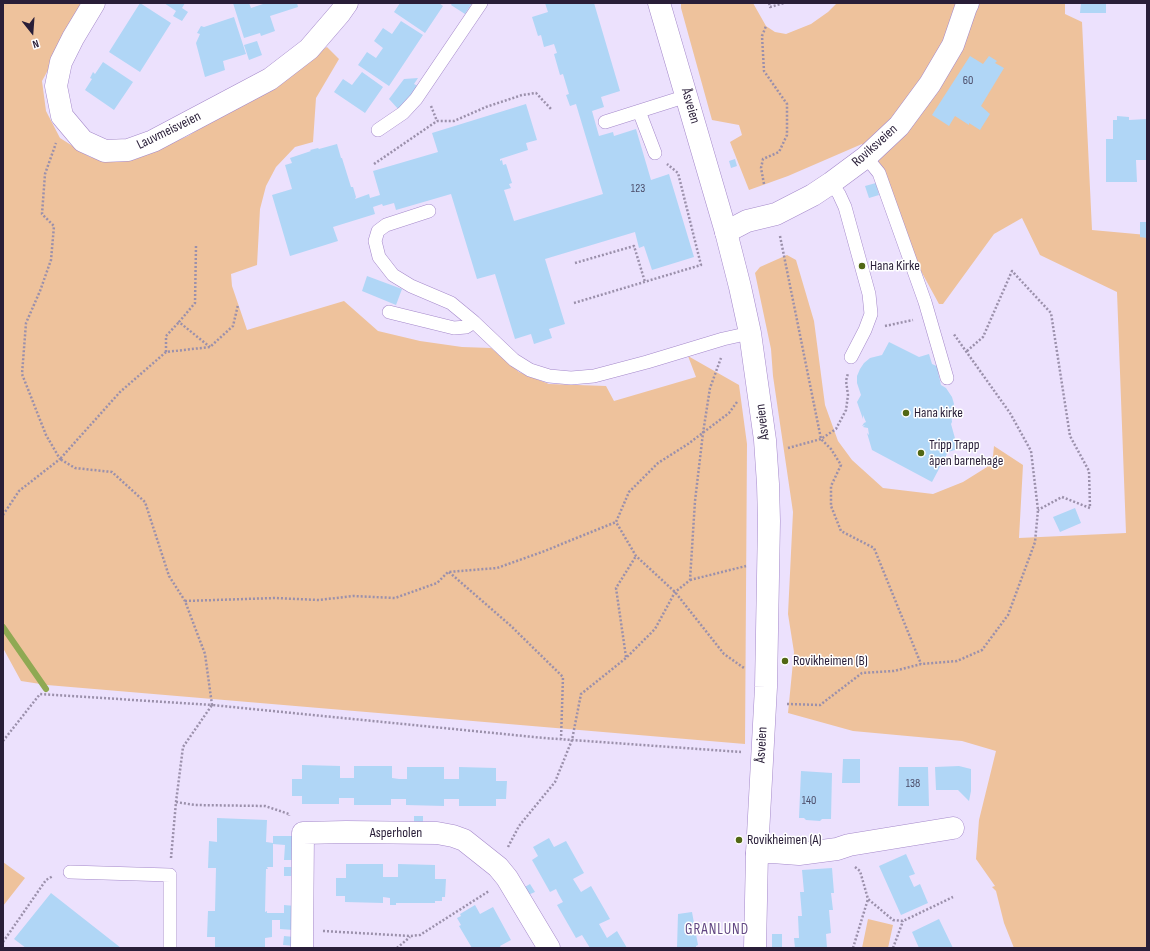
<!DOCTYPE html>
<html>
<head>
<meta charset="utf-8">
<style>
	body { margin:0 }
	#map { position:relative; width:1150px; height:951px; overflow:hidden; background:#ece1fd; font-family:"Sofia Sans Condensed",sans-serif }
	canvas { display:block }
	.frame { position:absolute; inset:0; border:4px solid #291e38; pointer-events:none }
	.north { position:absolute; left:12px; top:12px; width:40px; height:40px; -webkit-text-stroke:3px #fff; paint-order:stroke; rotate:163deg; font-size:11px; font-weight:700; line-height:16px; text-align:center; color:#291e38 }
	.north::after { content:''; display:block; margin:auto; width:14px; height:18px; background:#291e38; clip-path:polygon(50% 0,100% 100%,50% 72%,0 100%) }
</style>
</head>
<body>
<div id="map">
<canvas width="1150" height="951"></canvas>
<div class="frame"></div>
<div class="north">N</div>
</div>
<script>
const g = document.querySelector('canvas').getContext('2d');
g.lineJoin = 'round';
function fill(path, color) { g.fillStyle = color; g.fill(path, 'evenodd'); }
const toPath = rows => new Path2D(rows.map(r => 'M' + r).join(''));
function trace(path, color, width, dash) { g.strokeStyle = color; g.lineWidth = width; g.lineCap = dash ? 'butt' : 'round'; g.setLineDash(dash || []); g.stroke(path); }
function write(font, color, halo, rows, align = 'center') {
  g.font = font + ' "Sofia Sans Condensed",sans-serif'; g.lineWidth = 3; g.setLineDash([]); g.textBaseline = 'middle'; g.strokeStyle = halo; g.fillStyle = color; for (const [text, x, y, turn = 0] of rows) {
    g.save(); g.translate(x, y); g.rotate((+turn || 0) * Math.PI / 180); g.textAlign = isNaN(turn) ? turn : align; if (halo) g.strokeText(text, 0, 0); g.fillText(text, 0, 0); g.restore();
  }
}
fill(toPath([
	[3,3,85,3,42,81,46,111,60,138,90,157,110,162,133,160,188,136,327,47,339,59,316,98,313,142,295,147,276,167,266,186,260,209,257,265,231,274,232,286,247,330,344,301,378,331,420,341,462,347,491,348,519,372,549,384,606,386,614,401,696,377,688,356,739,385,747,444,745,744,47,685,21,681,3,648],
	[681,3,753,3,766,26,775,32,786,34,811,24,828,12,837,3,1065,3,1065,14,1082,22,1092,230,1147,235,1147,948,1014,948,1004,923,996,891,992,887,995,886,976,859,979,820,996,751,962,741,853,731,788,713,794,652,788,614,793,512,773,376,771,349,755,273,760,267,787,255,796,260,814,321,825,405,838,441,852,460,883,488,933,494,963,482,987,467,993,456,994,446,1023,465,1019,538,1126,533,1117,292,1040,255,1022,218,994,234,943,304,939,304,903,238,869,152,862,144,788,176,749,190,730,142,742,135,739,125,712,120,681,8],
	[3,862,25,878,3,906],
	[868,919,893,925,888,948,862,948]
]), '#eec29c');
trace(toPath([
	[3,627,46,689]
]), '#8fa953', 6);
fill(toPath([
	[140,3,171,23,140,72,109,52],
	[164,3,185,3,182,8,188,12,182,21,173,16,176,11],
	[233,3,249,3,251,8,263,4,263,3,297,3,298,7,270,16,275,31,261,36,260,33,244,38],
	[400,3,410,3,412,4,413,3,439,3,443,6,425,33,394,12],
	[452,3,472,3,465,14,451,5],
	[545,3,594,3,620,91,601,97,604,107,592,111,599,136,613,132,614,136,636,129,651,180,669,174,694,257,652,270,644,246,639,248,635,232,545,259,565,324,549,329,552,338,534,344,531,334,515,339,495,274,477,279,451,194,396,210,394,203,383,206,382,204,373,207,375,214,333,227,338,241,290,256,272,195,292,189,285,165,292,163,290,158,311,151,310,150,318,148,319,149,337,144,341,158,342,158,351,187,353,187,356,197,355,199,369,194,370,198,380,195,373,171,438,152,432,133,526,104,537,140,526,143,528,150,500,159,500,161,502,160,503,165,506,164,512,183,509,184,511,188,504,190,514,221,603,194,576,104,570,106,566,95,569,94,563,74,560,75,554,54,557,53,554,44,544,47,541,35,538,36,532,17,548,12],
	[1081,3,1106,3,1106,13,1080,13],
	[234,17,246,54,223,61,225,70,205,77,196,43,200,34,197,33,201,26,204,27],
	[401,21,423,35,389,86,358,65,367,52,376,58,383,48,374,41,383,28,392,34],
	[257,41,262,55,249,60,244,45],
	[970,56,983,64,989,56,997,61,995,63,1004,68,981,106,990,114,980,130,969,123,969,125,955,116,949,126,932,115],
	[103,62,133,82,114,110,85,90,92,79,90,78,93,72,95,74],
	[362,72,383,87,365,113,334,92,343,79,352,85],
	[418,78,414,84,418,86,408,101,399,110,389,99,404,79],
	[1117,116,1129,117,1129,120,1147,119,1147,160,1136,160,1137,182,1106,182,1106,139,1113,139,1113,120,1117,120],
	[735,159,737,166,731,168,729,161],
	[876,183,879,195,869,198,865,186],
	[1140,222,1147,222,1147,238,1140,237],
	[367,276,402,289,396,305,362,291],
	[889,342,919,357,929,354,932,364,939,367,938,372,941,385,946,388,952,397,954,404,951,415,952,422,951,424,958,449,948,452,932,482,872,450,867,433,869,435,868,428,863,427,865,425,862,426,864,423,866,422,863,415,863,419,857,402,861,395,857,383,857,376,860,369,864,363,870,358,882,355],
	[1075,508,1081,523,1060,532,1053,517],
	[843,759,860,759,860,783,842,783],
	[302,765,340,766,340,778,354,778,354,766,392,766,392,778,399,779,407,779,407,767,444,767,444,779,459,779,459,767,496,768,496,781,507,781,506,799,496,799,496,806,459,806,459,799,444,799,444,806,406,805,406,799,391,799,391,805,354,805,354,798,339,798,339,804,302,804,302,796,292,796,292,779,302,779],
	[959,766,971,769,971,791,969,801,958,790,936,790,935,767],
	[899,767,928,767,929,806,898,806],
	[801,771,832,773,831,819,822,819,820,821,806,820,804,818,799,818],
	[414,816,423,816,423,824,414,824],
	[217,818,267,820,266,842,273,843,273,867,267,867,268,869,266,869,265,912,267,911,267,913,284,913,284,905,295,906,294,930,280,929,280,920,272,920,272,937,265,938,265,948,215,948,215,937,207,937,208,911,215,911,216,868,208,868,209,841,217,842],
	[273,836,296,836,295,860,284,860,285,845,273,844],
	[549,838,554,847,566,841,584,873,573,879,581,892,591,886,610,919,599,924,607,938,617,931,627,948,590,948,582,935,576,938,557,905,563,902,559,895,556,889,550,892,532,860,538,856,533,847],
	[906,854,915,874,909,876,914,887,920,884,928,903,901,915,879,866],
	[346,864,383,864,383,877,398,877,398,864,435,865,435,879,446,879,445,897,442,897,442,901,435,901,435,903,396,903,396,905,390,905,390,898,383,897,383,903,345,902,345,896,336,896,336,878,346,878],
	[284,867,295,867,295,876,284,876],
	[832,868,834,893,831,893,833,910,829,910,831,933,826,934,827,948,795,948,794,938,799,938,798,916,802,916,800,892,804,892,802,870],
	[530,884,535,892,528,895,523,888],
	[51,893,121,948,26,948,14,939],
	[475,905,480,914,493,907,511,940,500,946,501,948,472,948,459,926,461,925,457,918,461,916,460,914],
	[692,912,698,945,696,946,696,948,677,948,678,914],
	[939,919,953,948,919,948,912,932],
	[772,934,782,934,782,948,772,948],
	[284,936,294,937,294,946,283,945]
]), '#b0d6f6');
const lane = toPath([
	[639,111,655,153],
	[605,122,687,96],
	[378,130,403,113,416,99,481,3],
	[866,157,879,173,925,302,947,378],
	[831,183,839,194,845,207,869,294,871,314,865,330,851,357],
	[429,211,386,225,378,231,375,241,379,257,393,275,411,286,451,303,474,322,514,360,530,370,549,376,571,378,594,376,647,362,723,339,750,333],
	[389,312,454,328,466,327,474,322],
	[70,872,170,875,170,948]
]);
const street = toPath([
	[94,3,73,38,61,62,56,86,62,116,83,141,105,151,128,150,153,141,270,79,309,49,340,13,347,3],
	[726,232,747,221,776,214,813,195,831,183,866,157,899,126,930,84,953,45,966,7,968,3],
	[757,853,772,852,799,854,837,849,849,845,953,828],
	[302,948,303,833,346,832,437,833,453,836,464,840,498,867,507,878,549,948]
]);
const secondary = toPath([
	[659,3,726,232,740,287,750,333,765,440,768,484,769,521,766,687,757,853,755,948]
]);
trace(lane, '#a488ca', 14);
trace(street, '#a488ca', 23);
trace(secondary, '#a488ca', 23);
trace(toPath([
	[769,3,770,7,784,3],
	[431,106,437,121],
	[374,164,437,121,454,121,486,107,522,95,536,93,552,110],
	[764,184,761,168,763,159,779,152,787,135,787,104,764,71,762,36,766,26],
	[780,236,821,439,831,449,841,465,831,486,831,506,841,531,874,548,921,664],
	[196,246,195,303,179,322,210,347],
	[575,263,634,246,645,282],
	[574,303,701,265,678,173,667,164],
	[885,326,913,320],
	[967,351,983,337,1012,271,1051,313,1070,436,1089,471,1090,508,1062,497,1038,510],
	[166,352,166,336,179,322],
	[737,402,729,413,688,444,658,463,629,492,616,522,636,556,675,592,724,654,744,668],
	[788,448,821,439,836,429,846,410,848,395,846,381,848,373],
	[3,515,19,491,60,459,46,435,22,374,26,323,40,291,51,260,54,226,42,214,45,174,56,143],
	[449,572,511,626,563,677,561,739],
	[690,580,746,566],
	[185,601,275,598,319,600,353,596,395,598,437,583,448,572,497,568,542,552,616,522],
	[626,657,616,588,636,556],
	[787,704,820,705,862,673,894,671,921,664,957,661,982,650,1008,615,1035,542,1038,510,1031,451,1010,413,953,333],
	[3,741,40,694,212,705,205,654,185,601,169,576,145,502,112,472,75,468,60,459,120,392,166,352,210,347,233,326,238,305],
	[176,802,195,805,265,806,289,814,289,816],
	[508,847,519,826,555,782,572,740,581,694,626,658,655,629,675,592,690,580,695,501,703,433,710,388,721,358],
	[171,858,176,802,183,747,212,705,544,738,741,752],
	[855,867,860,871,868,899,893,920,903,921,953,897],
	[323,931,411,936,420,935,489,891],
	[3,942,46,880,53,876],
	[397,948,410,937],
	[853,948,868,899],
	[893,948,903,921]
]), '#9b90ab', 2.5, [2, 2]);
trace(lane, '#fff', 13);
trace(street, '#fff', 22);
trace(secondary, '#fff', 22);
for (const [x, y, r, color] of [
	[862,266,4,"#516714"],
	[906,413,4,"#516714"],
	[921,453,4,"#516714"],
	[785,661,4,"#516714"],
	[739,840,4,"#516714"]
]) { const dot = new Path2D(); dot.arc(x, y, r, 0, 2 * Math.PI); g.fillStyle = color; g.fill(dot); trace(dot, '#fff', 1.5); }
write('12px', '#4b4c68', null, [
	["60",968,81],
	["123",638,189],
	["138",913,784],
	["140",809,801]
]);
write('14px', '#291e38', '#fff', [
	["Åsveien",690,106,74],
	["Lauvmeisveien",169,131,-26],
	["Roviksveien",875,146,-42],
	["Åsveien",763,422,-97],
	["Åsveien",762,745,-87],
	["Asperholen",396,833]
]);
write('14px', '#291e38', '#fff', [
	["Hana Kirke",870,266],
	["Hana kirke",914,413],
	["Tripp Trapp",929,445],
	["åpen barnehage",929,461],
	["Rovikheimen (B)",793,661],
	["Rovikheimen (A)",747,840]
], 'left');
g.letterSpacing = '1px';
write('15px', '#634884', '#fff', [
	["GRANLUND",717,930]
]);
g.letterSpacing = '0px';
</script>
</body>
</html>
